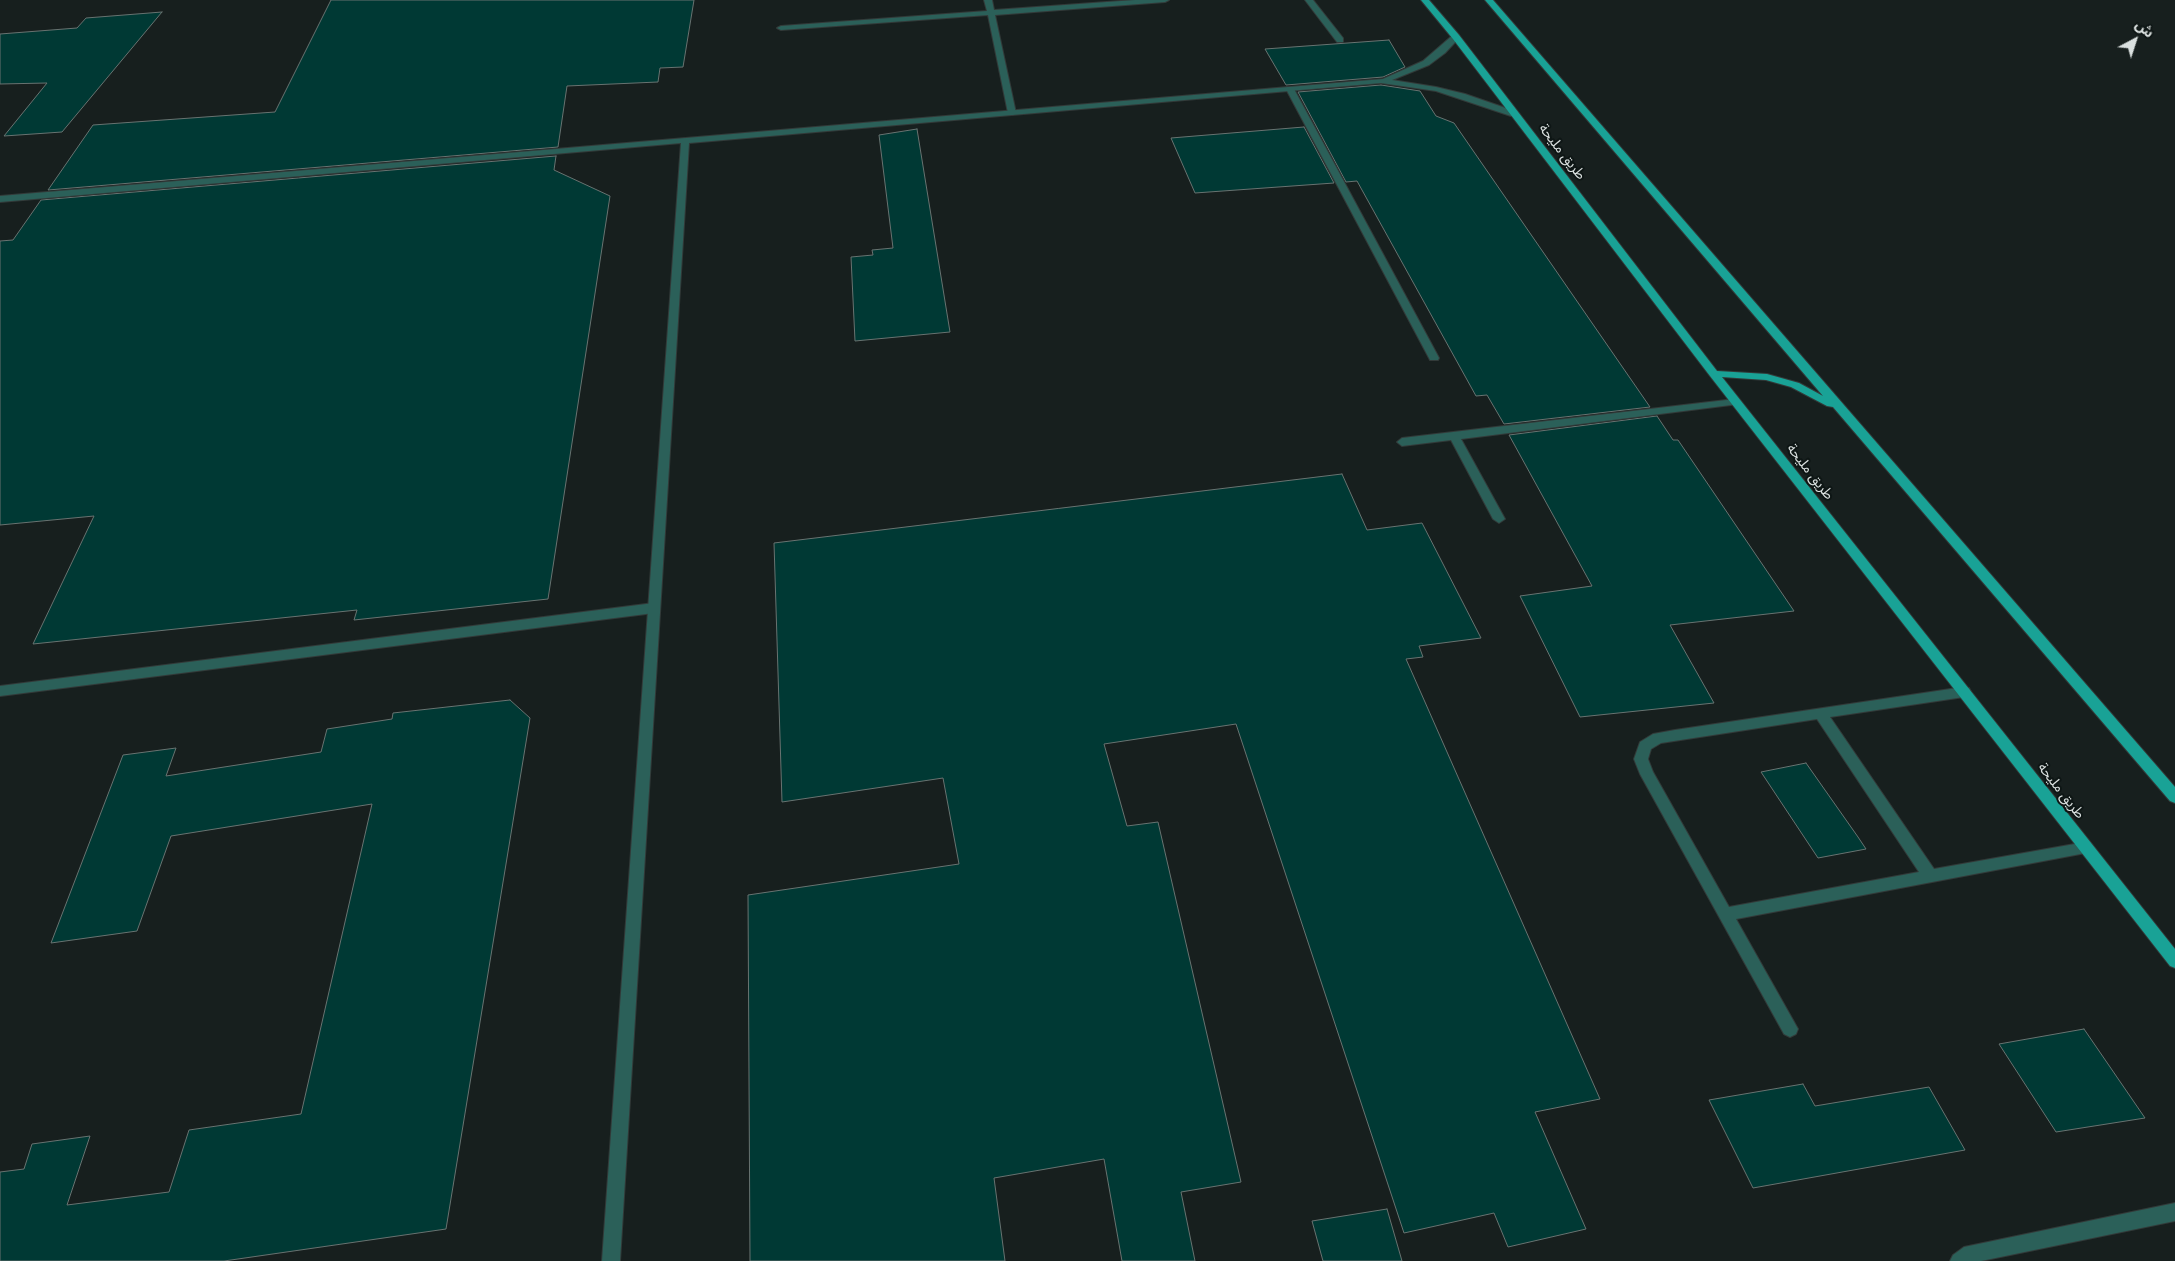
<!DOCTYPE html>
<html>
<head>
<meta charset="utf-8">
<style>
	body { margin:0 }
	#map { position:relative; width:2175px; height:1261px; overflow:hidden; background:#171f1e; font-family:"Open Sans","Noto Sans Arabic",sans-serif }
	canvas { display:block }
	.north { position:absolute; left:2110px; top:15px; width:50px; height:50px; -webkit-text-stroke:4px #0e1615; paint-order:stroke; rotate:40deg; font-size:14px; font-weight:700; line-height:20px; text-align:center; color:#dae0df }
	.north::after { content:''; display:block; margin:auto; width:18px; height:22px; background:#dae0df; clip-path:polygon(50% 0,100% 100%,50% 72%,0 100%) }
</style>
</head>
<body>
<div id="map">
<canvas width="2175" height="1261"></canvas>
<div class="north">ش</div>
</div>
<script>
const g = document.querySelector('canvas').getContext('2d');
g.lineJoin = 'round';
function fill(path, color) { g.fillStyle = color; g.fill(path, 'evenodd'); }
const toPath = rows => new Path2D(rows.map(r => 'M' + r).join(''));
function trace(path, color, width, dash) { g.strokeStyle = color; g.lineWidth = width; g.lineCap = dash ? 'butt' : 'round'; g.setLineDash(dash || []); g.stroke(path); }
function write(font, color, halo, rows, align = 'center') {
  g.font = font + ' "Open Sans","Noto Sans Arabic",sans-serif'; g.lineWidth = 4; g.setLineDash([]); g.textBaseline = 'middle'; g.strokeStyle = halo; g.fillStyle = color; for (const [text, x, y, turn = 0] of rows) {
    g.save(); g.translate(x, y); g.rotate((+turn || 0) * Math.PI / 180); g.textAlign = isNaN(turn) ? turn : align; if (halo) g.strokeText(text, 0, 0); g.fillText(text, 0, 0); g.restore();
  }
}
const building = toPath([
	[331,0,694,0,683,67,660,68,658,82,567,86,558,147,48,190,93,125,275,112,331,0],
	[162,12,62,132,4,136,47,83,0,84,0,34,77,28,86,18,162,12],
	[1389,40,1405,67,1383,77,1286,85,1265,49,1389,40],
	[1381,85,1420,91,1436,116,1454,123,1650,407,1504,424,1487,395,1476,396,1357,181,1346,182,1298,92,1381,85],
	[1304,127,1334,183,1195,193,1171,138,1304,127],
	[917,129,950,332,855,341,851,257,873,255,872,250,893,248,879,135,917,129],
	[556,156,554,170,610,196,548,599,354,620,357,610,33,644,94,516,0,525,0,241,13,240,41,200,556,156],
	[1657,416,1673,440,1678,440,1794,611,1670,625,1714,703,1580,717,1520,596,1592,586,1509,435,1657,416],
	[1342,474,1367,530,1422,523,1481,638,1419,646,1423,657,1406,659,1600,1099,1535,1112,1586,1229,1508,1247,1494,1213,1404,1233,1236,724,1104,744,1127,826,1158,822,1241,1182,1181,1192,1195,1261,1122,1261,1104,1159,994,1178,1005,1261,750,1261,748,895,959,864,943,778,782,802,774,543,1342,474],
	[510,700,530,718,446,1229,224,1261,0,1261,0,1172,24,1169,32,1144,90,1136,67,1205,169,1192,189,1130,301,1114,372,804,171,836,137,931,51,943,123,755,176,748,166,776,321,752,327,729,392,719,393,713,510,700],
	[1806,763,1858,837,1866,849,1818,858,1761,772,1806,763],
	[2084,1029,2145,1118,2056,1132,1999,1044,2084,1029],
	[1803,1084,1815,1106,1929,1087,1965,1150,1753,1188,1709,1100,1803,1084],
	[1387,1209,1402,1261,1323,1261,1312,1221,1387,1209]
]);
fill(building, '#003934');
trace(building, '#687371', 1);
const service = toPath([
	[984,0,992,0,994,10,1135,0,1169,0,1165,2,995,15,1016,113,1012,115,1008,113,988,15,781,30,777,28,781,26,987,11,984,0],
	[1305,0,1313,0,1343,38,1343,42,1337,42,1305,0],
	[1287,87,1294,89,1439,358,1438,360,1430,360,1429,358,1286,89,1287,87],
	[1735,399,1739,400,1740,402,1739,404,1461,439,1505,519,1499,523,1493,519,1451,440,1402,446,1397,442,1402,438,1735,399],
	[654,603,658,605,660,608,658,611,654,613,0,696,0,686,654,603],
	[1964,687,1969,688,1971,692,1969,696,1964,697,1830,717,1934,869,2086,842,2091,844,2093,848,2091,852,1736,919,1798,1029,1796,1034,1790,1037,1784,1034,1640,774,1634,759,1640,742,1653,734,1675,730,1964,687],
	[1817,719,1919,872,1729,907,1653,772,1648,759,1651,749,1661,743,1817,719],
	[2175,1203,2175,1221,1981,1261,1950,1261,1953,1255,1964,1247,2175,1203]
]);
const minor = toPath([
	[1453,35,1460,37,1445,53,1429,65,1392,80,1436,87,1465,94,1517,112,1517,116,1511,116,1436,91,1381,83,689,143,620,1261,602,1261,681,143,0,202,0,196,1383,79,1423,61,1453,35]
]);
const primary = toPath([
	[1421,0,1429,0,1459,35,1717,371,1767,374,1799,383,1823,396,1485,0,1493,0,2175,787,2175,803,2170,801,1833,407,1827,406,1791,387,1766,380,1722,377,2175,949,2175,968,2170,966,1710,376,1453,39,1421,0]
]);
trace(service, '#323a39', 2);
trace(minor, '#323a39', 2);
trace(primary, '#323a39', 2);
fill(service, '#2b6059');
fill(minor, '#2b6059');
fill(primary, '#19a296');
write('14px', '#dae0df', '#0e1615', [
	["طريق مليحة",1562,152,52],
	["طريق مليحة",1810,472,52],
	["طريق مليحة",2061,791,52]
]);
</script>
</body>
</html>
